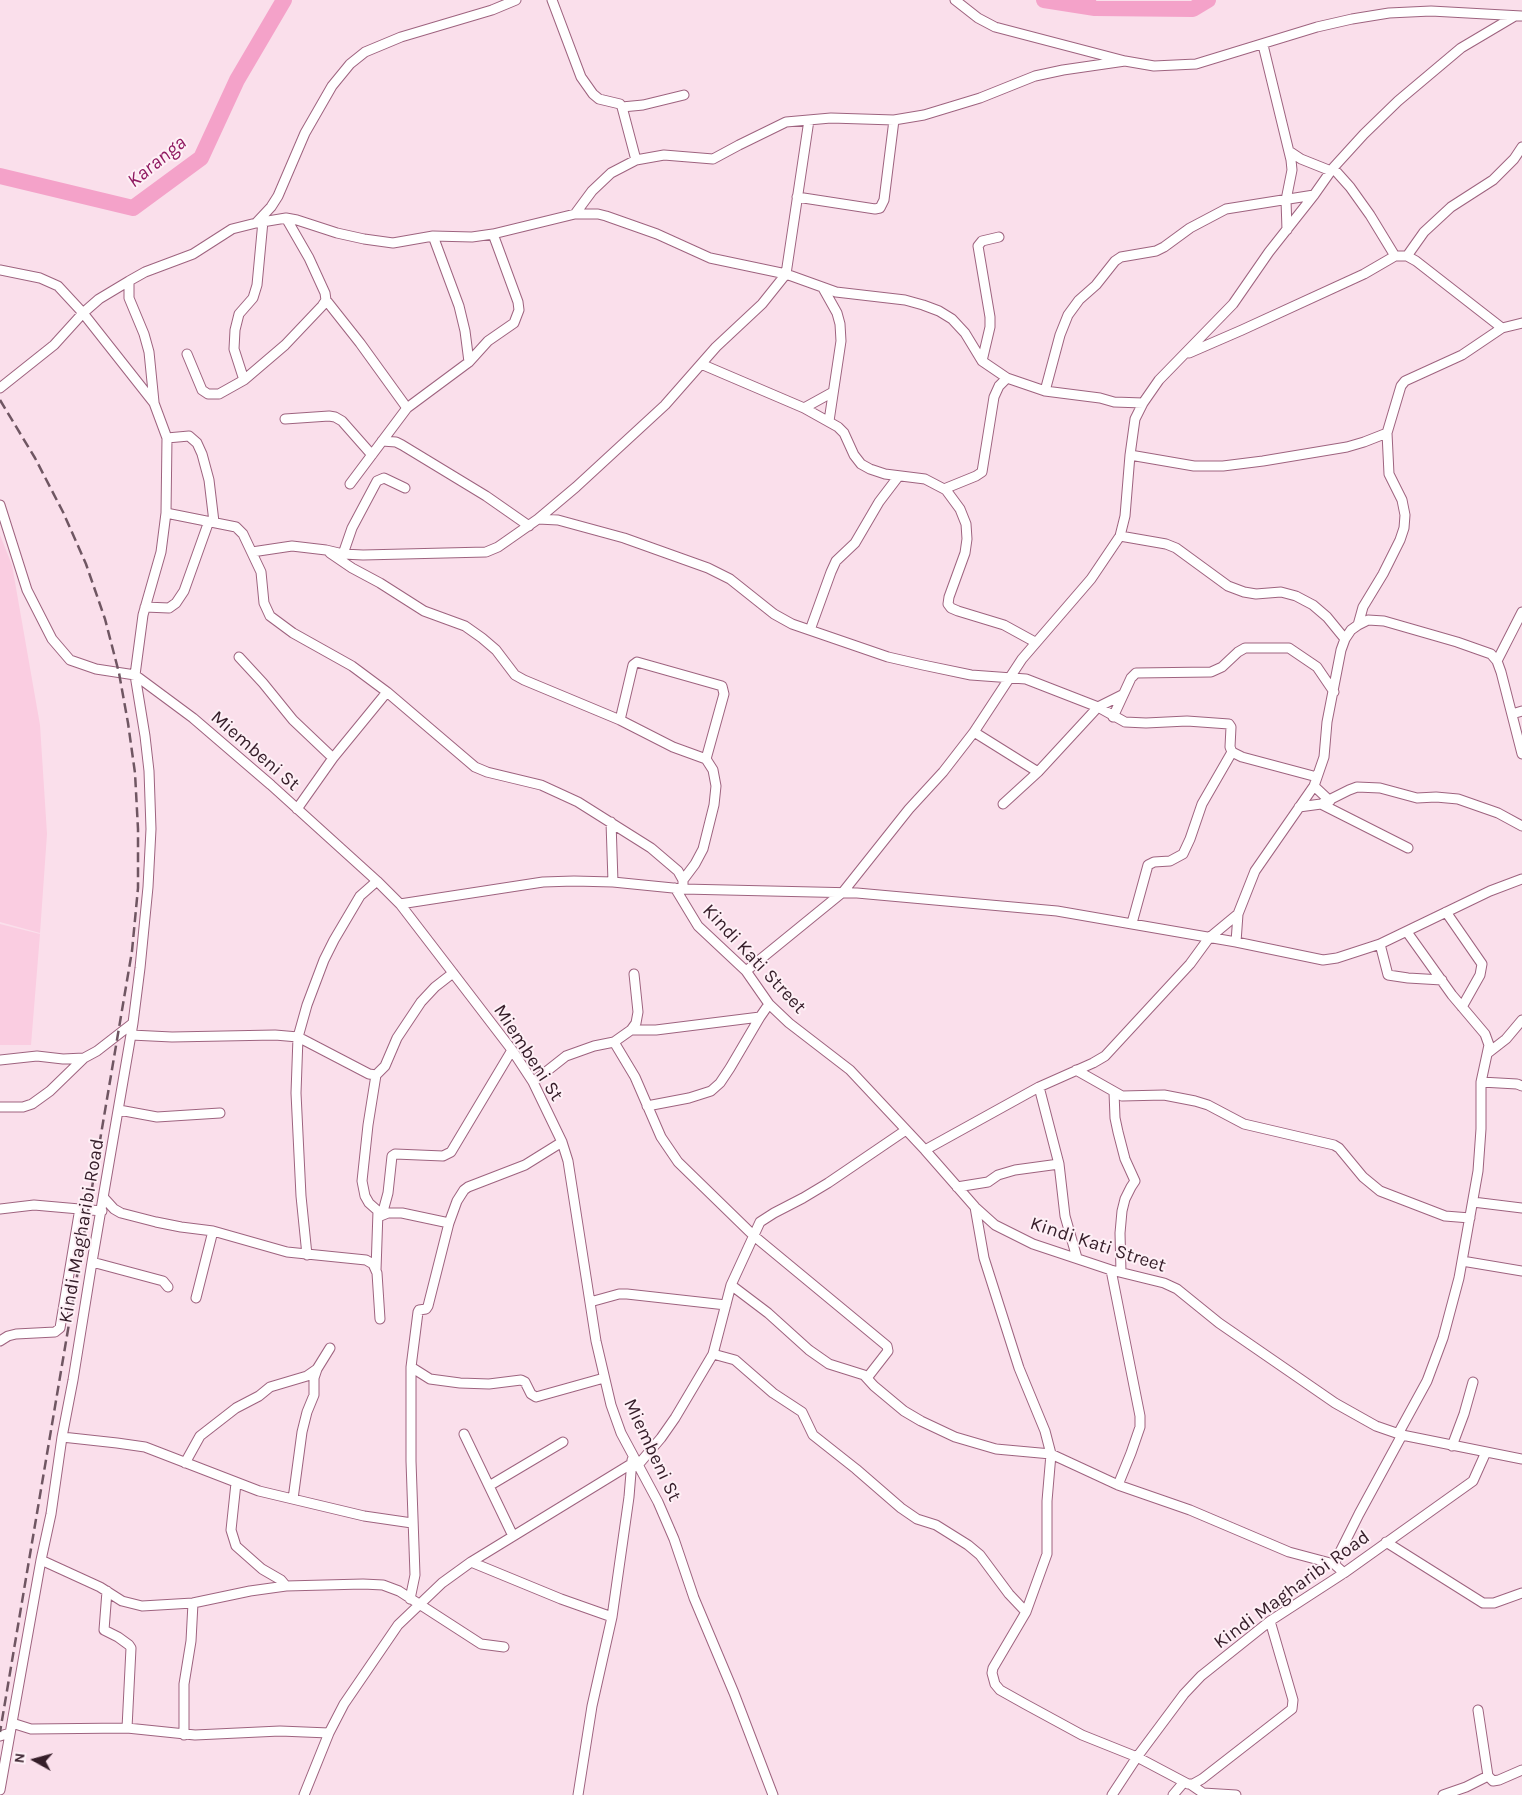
<!DOCTYPE html>
<html>
<head>
<meta charset="utf-8">
<style>
	body { margin:0 }
	#map { position:relative; width:1522px; height:1795px; overflow:hidden; background:#fadfeb; font-family:Karla,sans-serif }
	canvas { display:block }
	.north { position:absolute; left:10px; top:1735px; width:50px; height:50px; -webkit-text-stroke:4px #fef0f6; paint-order:stroke; rotate:277deg; font-size:14px; font-weight:700; line-height:20px; text-align:center; color:#351d29 }
	.north::after { content:''; display:block; margin:auto; width:18px; height:22px; background:#351d29; clip-path:polygon(50% 0,100% 100%,50% 72%,0 100%) }
</style>
</head>
<body>
<div id="map">
<canvas width="1522" height="1795"></canvas>
<div class="north">N</div>
</div>
<script>
const g = document.querySelector('canvas').getContext('2d');
g.lineJoin = 'round';
function fill(path, color) { g.fillStyle = color; g.fill(path, 'evenodd'); }
const toPath = rows => new Path2D(rows.map(r => 'M' + r).join(''));
function trace(path, color, width, dash) { g.strokeStyle = color; g.lineWidth = width; g.lineCap = dash ? 'butt' : 'round'; g.setLineDash(dash || []); g.stroke(path); }
function write(font, color, halo, rows, align = 'center') {
  g.font = font + ' Karla,sans-serif'; g.lineWidth = 4; g.setLineDash([]); g.textBaseline = 'middle'; g.strokeStyle = halo; g.fillStyle = color; for (const [text, x, y, turn = 0] of rows) {
    g.save(); g.translate(x, y); g.rotate((+turn || 0) * Math.PI / 180); g.textAlign = isNaN(turn) ? turn : align; if (halo) g.strokeText(text, 0, 0); g.fillText(text, 0, 0); g.restore();
  }
}
fill(toPath([
	[0,535,12,565,40,725,47,834,40,933,0,922],
	[0,924,40,934,31,1045,0,1045]
]), '#facde1');
trace(toPath([
	[1044,0,1095,8,1193,9,1208,0],
	[0,176,133,208,201,158,237,80,284,0]
]), '#f4a2c9', 16);
const street = toPath([
	[552,0,581,77,593,94,599,99,620,104,622,107,636,160],
	[955,0,978,18,995,27,1125,61,1154,66,1196,64,1317,27,1352,19,1389,13,1431,11,1522,16],
	[1263,45,1291,160,1292,170,1286,200,1287,230],
	[622,107,643,105,684,95],
	[1289,151,1301,159,1331,171],
	[1333,168,1350,187,1370,215,1395,256],
	[797,197,875,209,880,208,884,200,894,120],
	[575,214,598,214,606,216,657,234,710,258,786,274,836,292,905,300,923,305,939,311,952,319,965,333,982,361,1007,378,1045,391,1100,398,1114,402,1143,403],
	[256,223,286,218,297,220,337,233,364,239,393,243,433,236,472,237,493,234,575,214,592,191,611,173,636,160,664,155,713,159,739,145,786,122,831,118,894,120,924,115,980,98,1035,76,1063,70,1125,61],
	[433,236,459,306,465,331,469,362],
	[1407,256,1424,232,1451,207,1493,180,1514,159,1522,147],
	[0,270,40,278,58,286,83,313,154,403,167,438,166,513,161,552,143,615,135,675,145,736,149,771,151,829,148,887,140,968,133,1023,92,1262,73,1380,62,1437,51,1514,41,1560,0,1790],
	[823,288,837,313,840,324,841,341,829,421],
	[326,300,360,343,407,408],
	[1189,353,1242,330,1364,274,1395,256,1407,256,1416,261,1502,328],
	[187,354,202,390,208,394,219,394,244,380,285,345,322,306,326,300,325,293,309,258,286,218],
	[982,361,990,327,990,317,978,246,982,241,999,237],
	[701,364,804,408,838,427,844,433,854,455,861,464,870,469,885,474,925,479,946,490,960,509,966,524,967,539,965,553,949,597,948,604,951,608,958,611,1004,625,1035,642],
	[244,380,234,349,235,330,239,314,253,298,257,285,263,221],
	[0,388,54,345,83,313,99,299,129,281],
	[1045,391,1060,335,1068,315,1079,300,1096,285,1115,261,1121,257,1156,251,1164,247,1190,228,1226,209,1314,195],
	[154,402,149,352,144,334,129,298,129,281,145,272,193,254,232,229,256,223,271,207,278,196,305,133,332,86,350,64,365,52,401,37,492,10,516,0],
	[804,408,833,392],
	[285,419,329,416,335,417,342,421,372,455],
	[167,438,189,436,197,443,202,454,209,480,214,522],
	[382,441,396,442,402,445,486,496,529,526],
	[1130,455,1194,466,1223,466,1263,461,1347,447,1364,442,1387,433,1401,386,1405,381,1462,355,1502,328,1522,323],
	[350,484,407,408,469,362,488,341,514,323,519,310,518,302,493,234],
	[944,489,976,476,982,472,994,397,999,386,1007,378],
	[0,505,27,590,52,639,70,660,96,669,135,675,193,718,271,785,377,881,400,904,453,973,512,1050,533,1082,562,1142,568,1161,596,1341,611,1405,621,1433,658,1502,674,1539,694,1598,734,1693,773,1795],
	[166,513,236,527,243,534,261,572,264,603,270,616,293,633,352,666,387,692,475,767,487,772,541,785,578,802,651,848,678,871,683,880,683,889],
	[538,519,576,487,665,405,716,347,762,304,786,274,809,120],
	[1120,536,1166,544,1176,548,1228,586,1244,592,1256,594,1281,592,1296,596,1313,605,1327,617,1345,639],
	[252,552,292,546,326,550,343,554,363,555,486,552,498,547,538,519,558,520,624,538,708,568,730,579,774,614,792,624,888,657,923,665,971,675,1026,679,1098,707,1125,722,1146,723,1187,721,1229,724,1231,727,1230,747,1232,752,1242,757,1317,777],
	[330,553,352,568,380,583,424,611,465,626,482,638,496,650,515,675,524,680,620,720,673,747,706,759,713,770,716,786,714,805,703,849,695,864,683,880],
	[343,554,352,528,377,481,384,478,405,488],
	[145,607,169,608,176,603,184,591,209,521],
	[1358,625,1363,607,1383,574,1400,540,1404,528,1405,515,1402,500,1389,474,1387,433],
	[810,630,831,572,836,561,855,543,879,502,898,477],
	[239,657,263,683,293,720,333,758],
	[1497,661,1522,612],
	[1512,714,1522,711],
	[1113,717,1131,678,1136,673,1211,672,1222,667,1238,652,1245,648,1289,648,1317,667,1334,692],
	[620,720,633,665,637,662,722,686,724,694,706,759],
	[974,732,1038,772],
	[1314,786,1330,801],
	[1003,804,1038,772,1098,707,1122,695],
	[1321,804,1408,848],
	[1299,807,1321,804,1349,790,1357,787,1380,788,1417,798,1436,797,1458,799,1498,813,1522,826],
	[297,809,333,758,387,692],
	[611,822,613,882],
	[675,888,698,926,746,971,769,1004,789,1023,850,1070,925,1150,975,1207,995,1225,1033,1244,1111,1270,1164,1283,1177,1289,1219,1323,1293,1374,1335,1403,1376,1426,1402,1435,1522,1459],
	[400,904,543,882,574,881,613,882,683,889,857,893,1057,911,1236,942,1323,960,1337,958,1380,944,1490,891,1522,879],
	[1446,912,1482,964,1480,975,1462,1007],
	[1132,923,1148,865,1154,862,1170,861,1183,854,1190,839,1202,804,1232,752],
	[1236,942,1238,914],
	[1380,944,1388,975,1408,978,1442,980],
	[746,971,843,892,909,809,943,772,974,732,1022,659,1091,579,1120,536,1125,516,1130,455,1135,419,1143,403,1159,380,1233,304,1269,252,1314,195,1333,168,1364,134,1398,101,1461,48,1515,16],
	[631,1030,656,1030,760,1017],
	[131,1035,172,1037,275,1035,298,1037,369,1074,376,1075,385,1066,397,1038,421,1002,435,987,453,973],
	[614,1042,635,1077,661,1137,678,1162,754,1236,887,1346,888,1351,867,1378],
	[1488,1053,1506,1039,1522,1020],
	[0,1060,37,1056,63,1059,84,1058,97,1051,133,1023],
	[1076,1070,1122,1096,1164,1095,1195,1101,1208,1105,1244,1124,1334,1145,1339,1148,1363,1177,1380,1191,1445,1216,1470,1218],
	[376,1075,368,1125,362,1181,365,1196,369,1203,378,1211,376,1270],
	[533,1082,566,1056,594,1046,614,1042,631,1030,636,1023,638,1012,634,974],
	[1481,1082,1517,1084,1522,1086],
	[1039,1087,1059,1164,1065,1216,1077,1258],
	[1114,1092,1115,1118,1118,1132,1125,1159,1135,1181,1131,1187,1125,1199,1122,1211,1120,1233,1121,1272],
	[647,1106,689,1098,711,1091,720,1083,730,1068,760,1017,769,1004],
	[0,1107,23,1107,32,1104,50,1091,84,1058],
	[119,1110,157,1117,220,1113],
	[925,1150,1039,1087,1093,1063,1105,1056,1190,964,1209,938,1238,914,1255,871,1314,786,1324,757,1327,722,1341,650,1345,639,1351,630,1358,625,1368,620,1384,621,1457,642,1491,654,1497,661,1501,672,1522,754],
	[957,1187,988,1182,998,1175,1015,1170,1059,1164],
	[104,1198,114,1209,121,1213,156,1222,181,1227,213,1231,287,1252,366,1260,373,1264,377,1273,380,1319],
	[1473,1202,1522,1208],
	[975,1207,984,1258,1019,1368,1045,1431,1051,1454,1047,1501,1047,1554,1026,1612,993,1668,992,1673,995,1684,1000,1690,1025,1704,1082,1735,1137,1757,1188,1784,1193,1784,1202,1779,1292,1709,1293,1700,1270,1621],
	[0,1209,34,1205,102,1211],
	[382,1215,388,1193,392,1156,395,1154,443,1156,451,1152,512,1050],
	[378,1217,388,1213,402,1213,449,1223],
	[307,1255,301,1196,296,1093,298,1037,307,1005,324,960,334,940,360,896,377,881],
	[1462,1261,1522,1271],
	[92,1262,163,1281,168,1287],
	[1111,1270,1140,1416,1140,1427,1131,1453,1118,1485],
	[731,1285,768,1313,809,1350,829,1364,864,1375,874,1386,904,1411,921,1421,955,1437,996,1449,1051,1454,1118,1485,1190,1510,1289,1552,1334,1564,1344,1573],
	[196,1298,213,1231],
	[590,1302,619,1294,627,1294,726,1305],
	[0,1341,8,1336,16,1334,55,1332,60,1328,80,1208],
	[713,1354,735,1360,773,1393,802,1412,813,1435,856,1469,901,1508,917,1519,936,1525,968,1545,980,1555,1009,1594,1026,1612],
	[411,1367,430,1379,460,1383,489,1384,521,1380,525,1382,531,1394,536,1397,604,1378],
	[464,1434,513,1536],
	[1398,1434,1427,1381,1443,1338,1459,1278,1478,1171,1481,1129,1481,1082,1489,1045,1485,1034,1452,995,1407,932],
	[62,1437,117,1443,145,1447,259,1491,364,1516,412,1523],
	[1452,1446,1464,1414,1473,1382],
	[185,1463,200,1436,236,1408,259,1396,270,1387,307,1376,317,1369],
	[638,1465,661,1438,675,1418,713,1354,731,1285,760,1222,774,1213,803,1198,828,1183,906,1130],
	[236,1483,231,1530,236,1546,262,1569,281,1580,286,1586],
	[489,1486,563,1442],
	[293,1499,302,1432,307,1412,314,1395,314,1378,317,1369,330,1348],
	[1386,1542,1483,1603,1494,1603,1522,1593],
	[41,1560,100,1587,122,1601,142,1606,193,1603,250,1591,286,1586,363,1584,383,1585,399,1591,481,1644,504,1647],
	[471,1562,561,1599,612,1617],
	[1334,1564,1359,1514,1402,1435],
	[107,1591,104,1630,118,1637,129,1645,131,1648,127,1728],
	[410,1599,415,1575,411,1461,411,1367,418,1312,419,1310,426,1309,428,1306,449,1223,457,1201,464,1190,468,1187,525,1165,562,1142],
	[1478,1710,1488,1776,1493,1781,1499,1780,1522,1770],
	[12,1723,31,1729,127,1728,195,1735,280,1731,329,1733],
	[184,1735,184,1684,191,1641,193,1603],
	[0,1736,10,1733],
	[1190,1784,1203,1793,1236,1795],
	[304,1795,329,1733,344,1704,398,1625,442,1583,471,1562,631,1464],
	[578,1795,592,1706,612,1617,629,1497,632,1460],
	[1112,1795,1137,1757,1184,1694,1201,1676,1270,1621,1344,1573,1473,1481,1486,1452],
	[1173,1795,1184,1782],
	[1443,1795,1466,1787,1488,1776]
]);
trace(street, '#9e637f', 11);
trace(street, '#fff', 9);
trace(toPath([
	[0,400,35,458,63,512,86,564,105,619,119,673,128,723,135,773,138,829,138,888,132,951,0,1732]
]), '#6f5662', 2.5, [10, 5]);
write('19px', '#351d29', '#fef0f6', [
	["Miembeni St",255,751,41],
	["Kindi Kati Street",754,959,47],
	["Miembeni St",528,1053,57],
	["Kindi Magharibi Road",82,1231,-80],
	["Kindi Kati Street",1098,1245,18],
	["Miembeni St",652,1450,65],
	["Kindi Magharibi Road",1292,1590,-36]
]);
write('italic 20px', '#901a61', '#fef0f6', [
	["Karanga",157,162,-39]
]);
</script>
</body>
</html>
